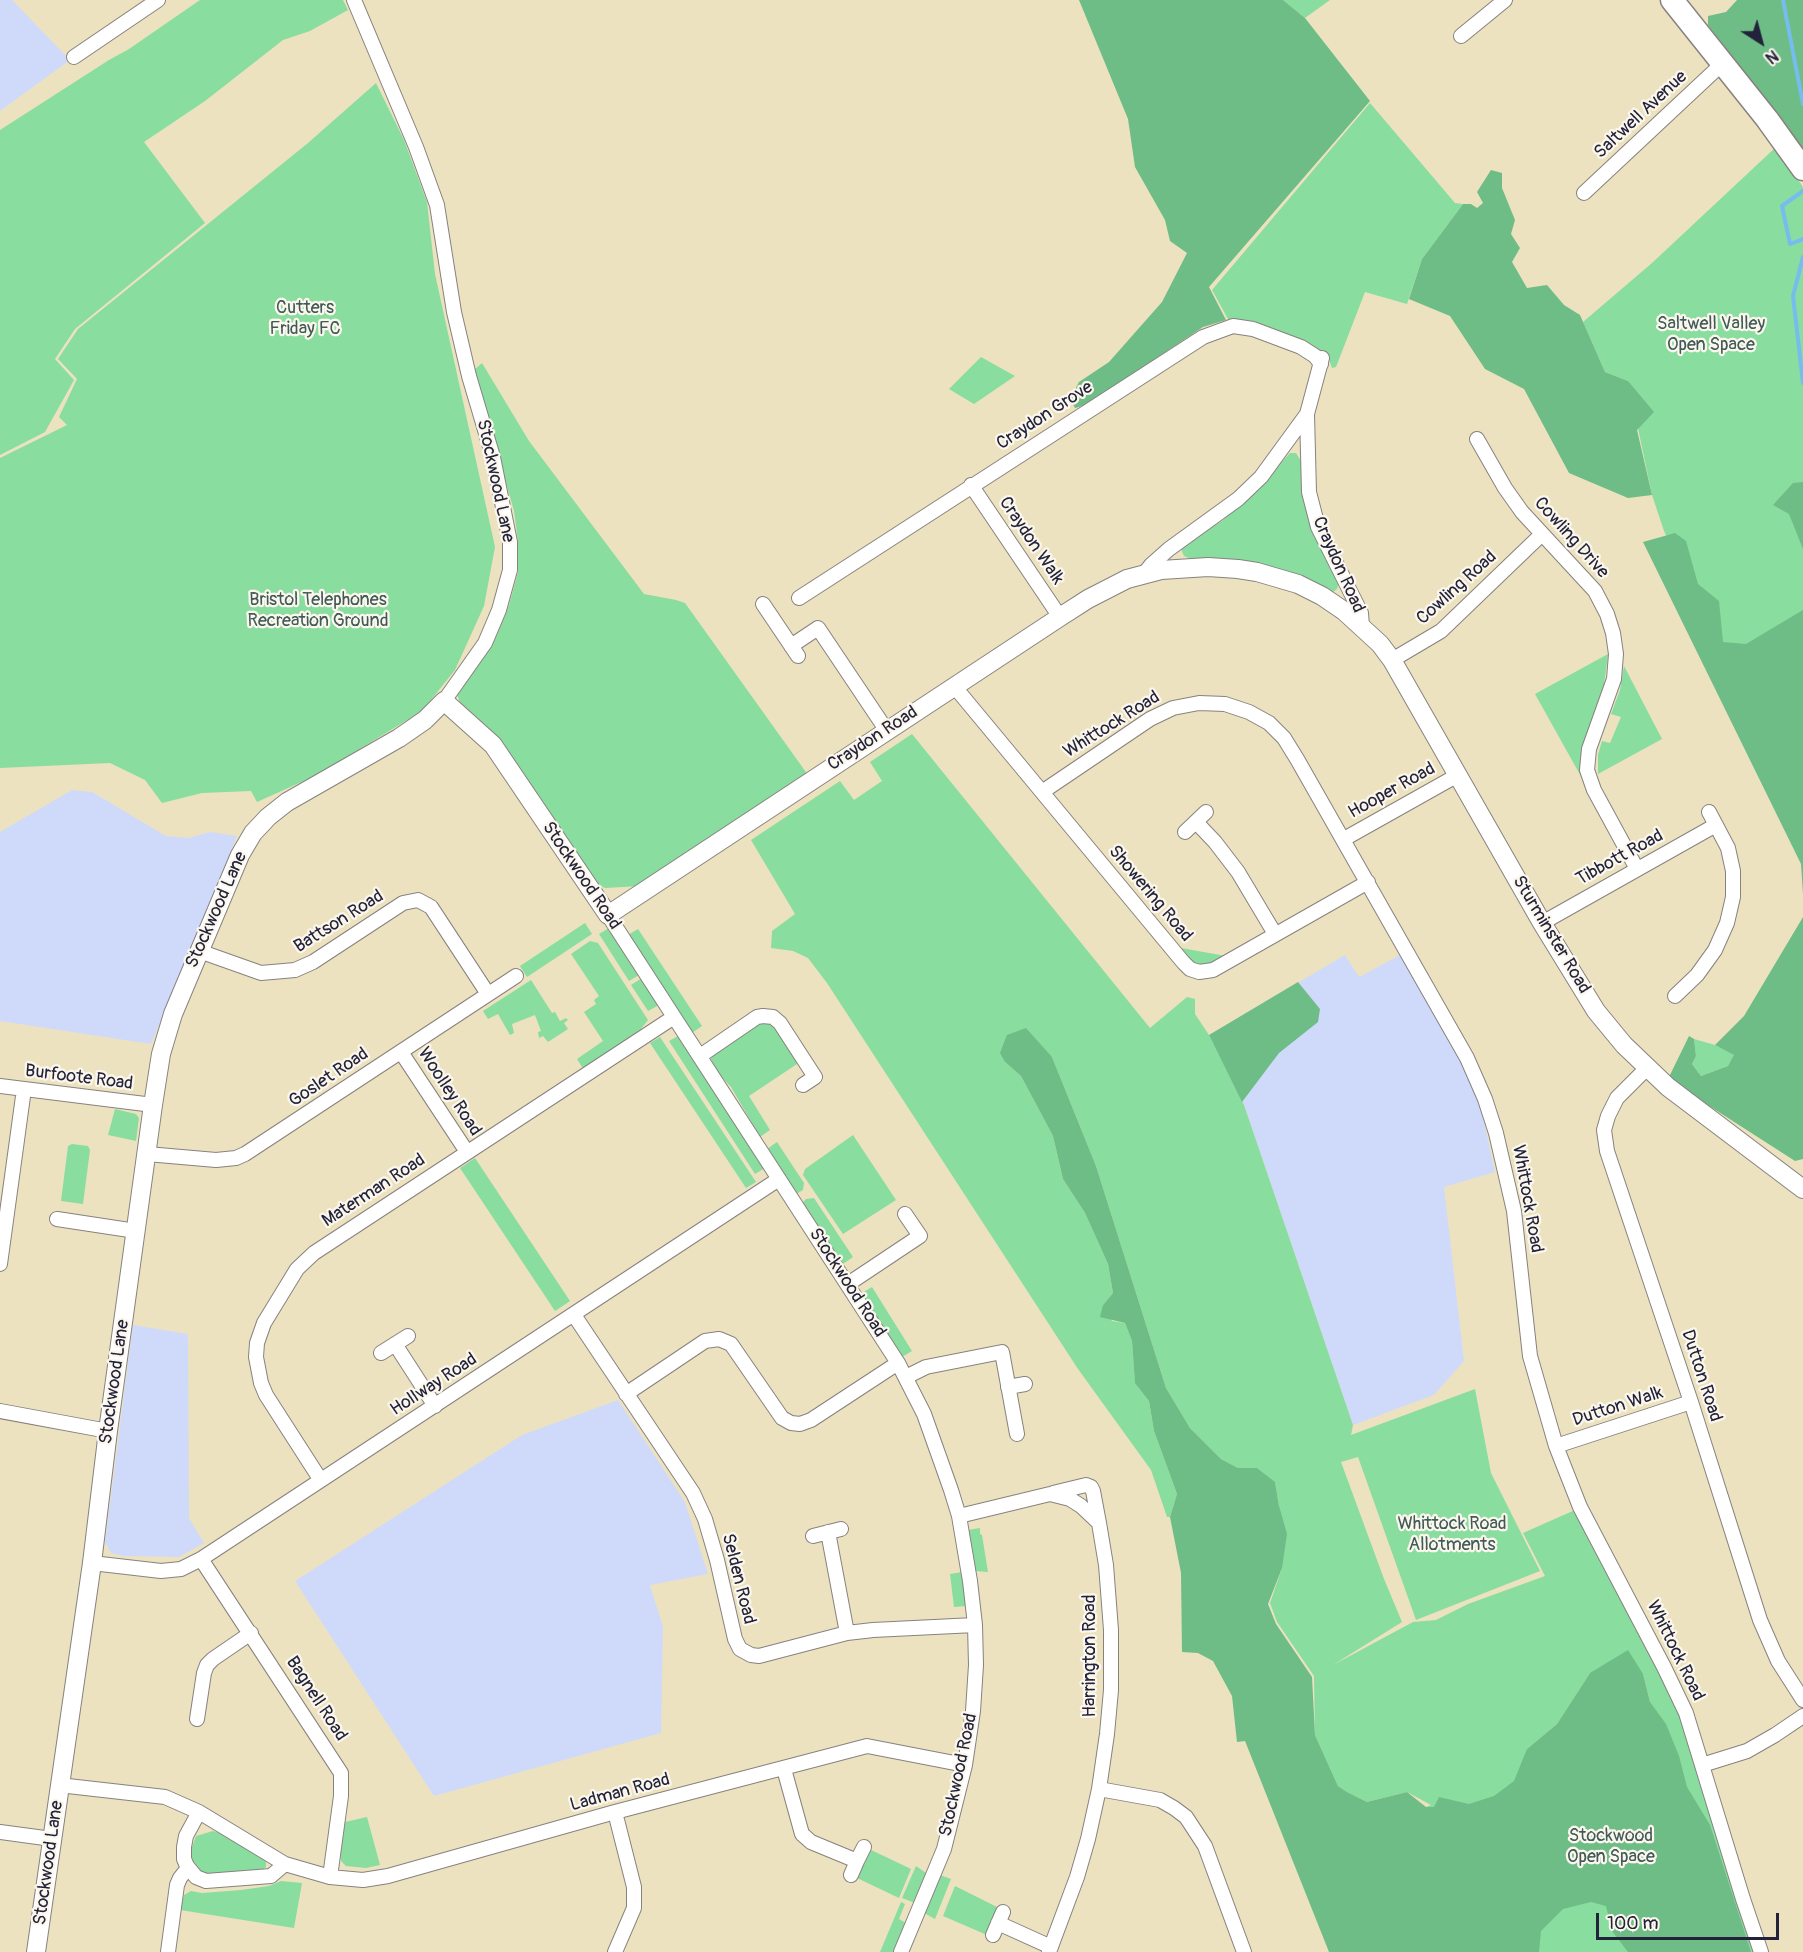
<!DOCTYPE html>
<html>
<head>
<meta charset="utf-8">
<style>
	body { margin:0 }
	#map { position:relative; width:1803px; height:1952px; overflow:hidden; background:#ece2c0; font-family:Pangolin,sans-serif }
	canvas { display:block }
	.north { position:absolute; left:1731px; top:12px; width:60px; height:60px; -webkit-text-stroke:4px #fbf7ec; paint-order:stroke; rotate:144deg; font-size:16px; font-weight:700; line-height:24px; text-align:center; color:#22223b }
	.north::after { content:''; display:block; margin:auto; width:21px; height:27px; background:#22223b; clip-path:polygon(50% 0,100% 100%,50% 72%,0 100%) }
	.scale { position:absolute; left:1596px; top:1913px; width:183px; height:27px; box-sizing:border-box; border:3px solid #22223b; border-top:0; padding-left:8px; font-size:18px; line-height:21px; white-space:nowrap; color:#22223b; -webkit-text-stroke:4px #fbf7ec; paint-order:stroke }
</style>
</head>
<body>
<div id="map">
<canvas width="1803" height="1952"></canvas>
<div class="north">N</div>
<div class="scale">100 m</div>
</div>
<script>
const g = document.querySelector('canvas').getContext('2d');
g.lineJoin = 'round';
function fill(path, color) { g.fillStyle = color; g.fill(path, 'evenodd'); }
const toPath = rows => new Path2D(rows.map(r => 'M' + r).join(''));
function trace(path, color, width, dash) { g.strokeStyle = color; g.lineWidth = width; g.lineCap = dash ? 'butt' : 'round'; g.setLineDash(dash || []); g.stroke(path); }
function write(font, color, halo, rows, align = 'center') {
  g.font = font + ' Pangolin,sans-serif'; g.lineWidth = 4.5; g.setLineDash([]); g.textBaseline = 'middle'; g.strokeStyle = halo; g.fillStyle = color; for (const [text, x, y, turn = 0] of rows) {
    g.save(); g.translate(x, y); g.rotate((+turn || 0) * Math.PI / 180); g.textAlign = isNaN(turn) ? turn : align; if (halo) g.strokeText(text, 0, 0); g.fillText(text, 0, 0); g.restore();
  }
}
fill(toPath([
	[0,0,12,0,70,60,0,111],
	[72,790,92,792,166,836,188,838,210,832,237,836,151,1044,0,1021,0,832],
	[1345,955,1359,977,1400,955,1462,1064,1481,1108,1495,1172,1444,1187,1464,1361,1434,1395,1353,1425,1244,1105,1209,1035],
	[133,1325,188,1334,189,1518,204,1543,179,1557,123,1556,111,1553,105,1542],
	[618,1400,685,1502,708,1574,650,1585,663,1627,661,1733,434,1796,295,1581,522,1435]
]), '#cfdafa');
fill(toPath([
	[200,0,343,0,348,10,310,31,283,40,205,101,144,142,205,223,75,329,55,359,74,380,45,432,0,455,0,130,109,60,129,49],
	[1283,0,1330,0,1305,18],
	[376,83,404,140,427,202,435,274,495,547,484,606,455,670,422,711,317,775,257,802,251,791,202,793,162,803,145,780,110,763,0,768,0,458,67,425,59,417,77,379,58,359,78,329,308,143],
	[1370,103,1455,203,1463,204,1422,259,1407,304,1365,292,1336,367,1332,368,1328,357,1255,325,1228,319,1212,290],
	[1776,147,1803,187,1803,737,1745,702,1704,612,1664,531,1652,495,1628,381,1605,372,1583,322,1652,263],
	[981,357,1015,376,974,404,949,389],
	[482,363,529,441,644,594,676,600,685,603,808,775,641,886,605,888,597,884,589,876,511,755,492,732,461,706,457,694,496,637,509,605,518,572,518,541,514,511,474,370],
	[1290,453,1296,453,1301,461,1304,493,1309,519,1323,553,1339,583,1337,589,1333,592,1277,569,1237,560,1191,559,1184,556,1181,549,1187,542,1222,521,1253,493],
	[1608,654,1604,685,1584,741,1581,756,1583,780,1535,694],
	[1624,666,1662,739,1598,774,1598,755,1602,741,1610,743,1621,717,1611,714,1620,690],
	[912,734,1150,1028,1187,997,1195,999,1195,1014,1209,1035,1244,1105,1353,1425,1351,1435,1475,1389,1491,1473,1540,1571,1416,1620,1358,1457,1341,1462,1384,1579,1402,1622,1333,1665,1413,1622,1436,1620,1468,1604,1545,1576,1523,1533,1575,1510,1597,1556,1663,1675,1675,1708,1677,1707,1754,1952,1337,1952,1332,1935,1293,1860,1431,1805,1407,1792,1367,1802,1347,1792,1338,1786,1315,1735,1314,1676,1277,1622,1270,1603,1282,1568,1279,1506,1275,1483,1257,1468,1238,1468,1221,1459,1190,1428,1166,1388,1096,1166,1052,1057,1005,1062,1021,1076,1053,1136,1063,1179,1085,1213,1108,1264,1113,1293,1103,1305,1112,1321,1125,1323,1132,1341,1135,1382,1149,1401,1154,1431,1177,1494,1170,1517,1167,1517,1151,1470,1078,1369,827,983,808,958,793,951,771,948,772,931,795,914,751,840,840,781,854,800,882,781,870,762],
	[1590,1673,1643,1674,1650,1702,1527,1749,1557,1724],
	[585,923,592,934,527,977,520,966],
	[609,928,639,975,629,981,599,934],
	[638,929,702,1026,692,1033,628,935],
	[590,941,598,943,648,1020,640,1030,584,1070,577,1059,603,1041,584,1012,596,1004,594,1000,599,996,571,954],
	[1181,948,1226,956,1211,964,1200,965,1191,961],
	[642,978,659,1005,648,1011,631,985],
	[531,980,552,1013,555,1012,560,1021,566,1018,568,1020,564,1023,568,1029,548,1042,543,1036,539,1038,538,1032,541,1031,535,1015,512,1024,514,1033,510,1035,498,1014,488,1019,483,1011],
	[759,1022,774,1023,800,1062,749,1096,770,1130,760,1137,731,1087,716,1071,711,1059,714,1051],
	[678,1036,765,1168,755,1174,669,1041],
	[660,1037,756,1182,746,1188,650,1043],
	[1694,1039,1715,1045,1735,1055,1728,1066,1701,1076,1692,1064,1696,1056],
	[115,1109,136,1114,139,1118,136,1141,108,1135],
	[853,1135,896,1200,843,1234,803,1175,805,1169],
	[777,1142,804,1183,803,1190,796,1194,767,1149],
	[72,1144,88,1146,90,1150,83,1204,61,1201,68,1146],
	[475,1158,570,1301,555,1311,460,1168],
	[814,1198,853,1257,843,1264,802,1203,806,1199],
	[872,1287,912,1351,902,1357,862,1293],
	[980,1528,980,1534,982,1535,988,1572,975,1571,968,1530],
	[962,1572,967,1606,954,1607,950,1574],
	[367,1817,380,1865,366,1868,346,1866,341,1861,341,1854,345,1822],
	[213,1831,223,1834,266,1861,266,1867,262,1870,212,1877,201,1873,193,1864,191,1850,196,1836],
	[867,1848,911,1869,899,1898,855,1877],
	[916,1866,926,1873,915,1903,902,1898],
	[940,1875,951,1879,935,1919,924,1913],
	[281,1881,302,1883,294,1928,180,1910,184,1895,191,1891,202,1893,241,1890,269,1886],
	[955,1886,999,1908,987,1935,943,1916],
	[901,1902,905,1904,899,1919,906,1923,893,1952,880,1952]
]), '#89dd9f');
fill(toPath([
	[1079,0,1283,0,1305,18,1370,101,1209,287,1226,320,1203,327,1086,405,1075,408,1070,399,1079,382,1109,362,1162,302,1187,253,1170,241,1165,220,1135,167,1128,119],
	[1737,0,1803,0,1803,152,1708,25,1708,16,1726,12],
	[1491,170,1502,173,1502,188,1515,220,1511,234,1520,248,1512,262,1527,288,1547,285,1564,305,1580,315,1605,372,1628,381,1654,412,1637,430,1652,495,1628,498,1569,473,1524,389,1485,369,1450,316,1409,299,1422,259,1463,204,1471,204,1477,208,1483,203,1477,192],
	[1803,482,1803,549,1789,514,1773,505,1793,483],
	[1675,533,1686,541,1698,584,1719,601,1723,642,1746,644,1803,610,1803,894,1801,864,1643,542],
	[1803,917,1803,1159,1795,1161,1700,1100,1669,1077,1689,1036,1694,1039,1696,1056,1692,1064,1701,1076,1728,1066,1734,1055,1715,1045,1744,1016],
	[1298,982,1320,1009,1318,1022,1279,1053,1242,1102,1209,1035],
	[1026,1028,1052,1057,1096,1166,1166,1388,1190,1428,1221,1459,1238,1468,1257,1468,1275,1482,1279,1506,1287,1534,1282,1568,1268,1604,1276,1624,1312,1677,1315,1735,1338,1786,1347,1792,1367,1802,1407,1792,1426,1807,1434,1807,1439,1797,1469,1804,1494,1796,1514,1781,1527,1749,1557,1724,1590,1673,1628,1650,1643,1674,1650,1702,1666,1724,1679,1756,1687,1787,1710,1825,1751,1952,1628,1952,1612,1931,1606,1906,1591,1902,1563,1909,1541,1931,1539,1952,1329,1952,1245,1741,1237,1742,1232,1696,1213,1661,1198,1653,1182,1652,1181,1573,1170,1517,1177,1494,1154,1431,1149,1401,1135,1383,1132,1341,1125,1323,1100,1317,1103,1305,1113,1293,1108,1264,1085,1213,1063,1179,1053,1136,1021,1076,1005,1062,1000,1053,1007,1035]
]), '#6ebc86');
trace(toPath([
	[1783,0,1803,104],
	[1803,191,1782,206,1790,244,1803,239],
	[1803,257,1793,296,1803,383]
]), '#75bded', 4);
const minor = toPath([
	[354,0,416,147,437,205,454,312,469,376,493,457,510,542,510,570,499,610,485,643,444,701],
	[1461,36,1505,0],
	[74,57,158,0],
	[1584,193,1723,63],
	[1307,414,1309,492,1318,527,1361,613,1362,627],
	[1477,439,1505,488,1522,512,1595,591,1607,614,1613,633,1616,654,1614,679,1589,749,1587,770,1594,790,1637,869],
	[971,485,1060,617],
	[1144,574,1151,565,1169,549,1238,499,1261,477,1307,414,1322,358],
	[799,598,1203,337,1233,326,1253,329,1301,347,1315,356,1321,364],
	[763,604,798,656],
	[791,646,818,628,887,731],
	[1392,660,1441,631,1541,535],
	[954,686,1183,962,1190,969,1199,972,1213,970,1368,882],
	[1042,792,1150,719,1173,708,1199,703,1225,704,1249,712,1269,723,1284,738,1297,759,1467,1058,1485,1099,1496,1133,1514,1211,1530,1356,1556,1446,1580,1507,1664,1667,1686,1713,1743,1899,1761,1952],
	[1196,822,1215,842,1238,872,1275,934],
	[1185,832,1206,812],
	[1344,839,1458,775],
	[608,915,898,1363,924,1414,951,1490,959,1516,970,1581,975,1625,976,1665,973,1711,965,1765,944,1849,901,1952],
	[1542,923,1716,825],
	[199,951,261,973,295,970,313,962,403,903,418,900,431,907,488,994],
	[1675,996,1697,975,1715,950,1727,923,1733,897,1733,871,1728,848,1709,812],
	[401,1052,467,1152],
	[700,1056,757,1017,763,1016,773,1017,780,1023,815,1077,803,1085],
	[1647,1068,1617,1098,1608,1116,1604,1130,1607,1151,1691,1402,1760,1620,1778,1661,1803,1700],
	[0,1086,153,1105],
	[147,1154,216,1160,236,1158,245,1154,516,976],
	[57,1219,136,1231],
	[0,1264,24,1089],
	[848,1284,920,1236,905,1214],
	[574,1315,693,1493,705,1519,717,1560,735,1639,740,1649,751,1655,759,1656,847,1633,873,1630,975,1625],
	[395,1344,435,1406],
	[381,1353,408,1336],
	[906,1377,926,1367,1002,1352,1017,1434],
	[1008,1387,1025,1384],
	[626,1394,705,1341,719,1339,731,1344,782,1418,791,1423,800,1424,811,1420,898,1363],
	[0,1411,108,1431],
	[1556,1446,1691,1402],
	[320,1479,266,1395,261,1383,256,1357,257,1343,264,1323,297,1269,314,1253,674,1017],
	[1053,1493,1086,1485,1091,1487,1093,1491,1099,1523],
	[959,1516,1050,1494,1070,1499,1081,1506,1099,1523,1106,1565,1111,1630,1111,1690,1107,1734,1099,1789,1088,1839,1077,1877,1049,1952],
	[828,1532,847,1633],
	[813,1536,841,1529],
	[201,1559,341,1773,341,1796,330,1877],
	[92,1563,161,1571,181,1569,201,1559,779,1179],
	[197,1719,204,1673,207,1665,213,1659,251,1633],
	[1702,1765,1747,1751,1775,1735,1803,1716],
	[784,1769,802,1834,811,1842,857,1861,851,1875],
	[59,1785,165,1797,199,1812,285,1864,330,1877,363,1880,388,1876,615,1812,867,1746,965,1765],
	[1099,1789,1160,1800,1174,1808,1186,1817,1205,1846,1244,1952],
	[199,1812,186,1836,184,1847,184,1859,187,1866,196,1877,206,1881,271,1876,285,1864],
	[615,1812,634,1887,634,1908,615,1952],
	[0,1832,52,1839],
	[857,1861,864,1847],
	[998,1923,1051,1947],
	[993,1935,1003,1912],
	[168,1952,177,1885,180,1878,188,1868]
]);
const tertiary = toPath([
	[36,1952,92,1563,108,1431,153,1105,161,1054,173,1014,240,855,253,833,268,817,287,802,399,738,425,720,444,701,493,745,608,915,1060,617,1088,599,1127,579,1161,570,1208,567,1238,569,1257,572,1298,584,1322,596,1344,611,1380,644,1392,660,1542,923,1596,1011,1624,1045,1668,1087,1803,1189]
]);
const trunk = toPath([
	[1672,0,1767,119,1803,169]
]);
trace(minor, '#87827e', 16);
trace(tertiary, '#87827e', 20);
trace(trunk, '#87827e', 25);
trace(minor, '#fff', 14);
trace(tertiary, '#fff', 18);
trace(trunk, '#fff', 22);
write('18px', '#22223b', '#fbf7ec', [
	["Saltwell Avenue",1641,115,-43],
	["Craydon Grove",1045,416,-33],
	["Stockwood Lane",495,481,78],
	["Cowling Drive",1571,538,48],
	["Craydon Walk",1031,541,56],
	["Craydon Road",1338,565,66],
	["Cowling Road",1457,588,-42],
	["Whittock Road",1112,725,-32],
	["Craydon Road",873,739,-33],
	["Hooper Road",1392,791,-29],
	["Tibbott Road",1620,858,-29],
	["Stockwood Road",581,876,56],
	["Showering Road",1150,894,50],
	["Stockwood Lane",217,910,-66],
	["Battson Road",339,922,-32],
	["Sturminster Road",1551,935,59],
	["Burfoote Road",79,1078,7],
	["Goslet Road",329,1078,-34],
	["Woolley Road",449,1092,57],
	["Materman Road",374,1191,-33],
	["Whittock Road",1527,1199,80],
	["Stockwood Road",847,1283,57],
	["Dutton Road",1701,1376,72],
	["Stockwood Lane",115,1382,-82],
	["Hollway Road",434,1385,-33],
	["Dutton Walk",1618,1407,-18],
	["Selden Road",738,1579,76],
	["Whittock Road",1675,1651,64],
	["Harrington Road",1090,1656,-90],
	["Bagnell Road",316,1699,57],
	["Stockwood Road",959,1775,-78],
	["Ladman Road",620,1793,-15],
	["Stockwood Lane",49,1863,-82]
]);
write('18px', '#415a59', '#fbf7ec', [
	["Cutters",305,308],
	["Friday FC",305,329],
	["Saltwell Valley",1711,324],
	["Open Space",1711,345],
	["Bristol Telephones",318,600],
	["Recreation Ground",318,621],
	["Whittock Road",1452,1524],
	["Allotments",1452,1545],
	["Stockwood",1611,1836],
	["Open Space",1611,1857]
]);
</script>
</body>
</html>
